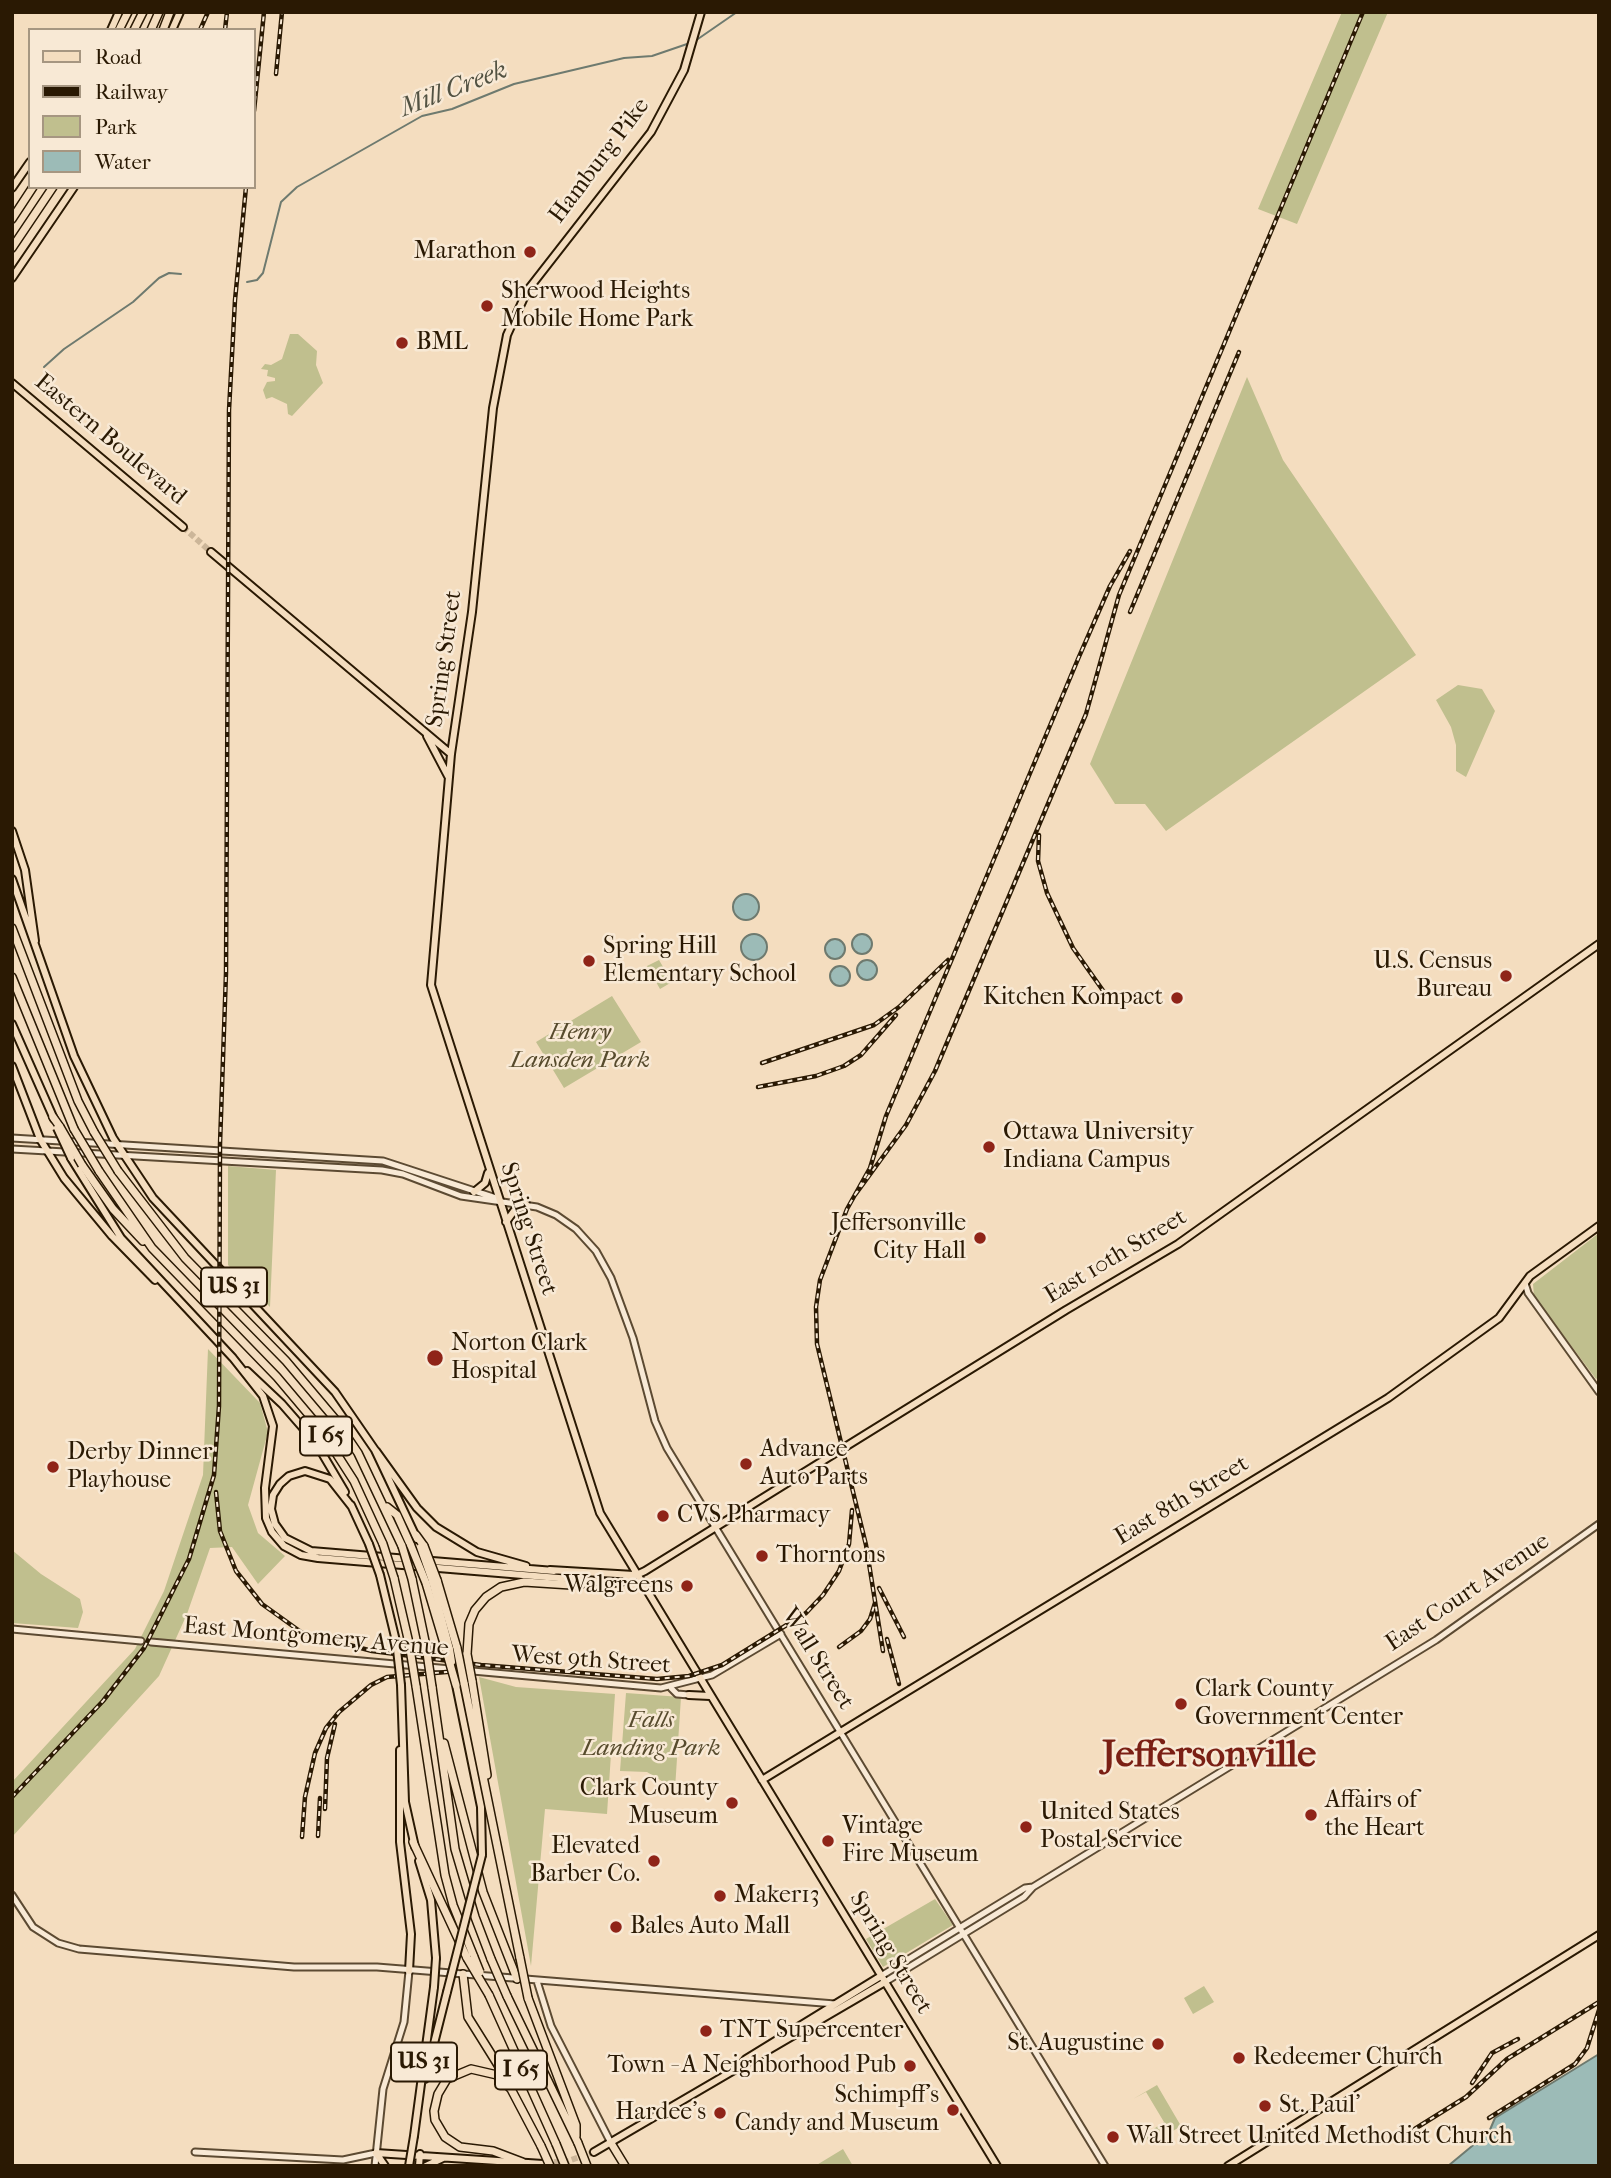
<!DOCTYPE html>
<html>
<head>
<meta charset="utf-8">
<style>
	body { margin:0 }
	#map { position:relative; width:1611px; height:2178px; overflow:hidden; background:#f4ddbf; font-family:"IM FELL French Canon",serif }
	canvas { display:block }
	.frame { position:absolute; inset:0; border:14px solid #2a1903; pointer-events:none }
	.legend { position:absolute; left:28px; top:28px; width:228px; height:161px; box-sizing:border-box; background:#f8e9d5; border:2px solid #a69681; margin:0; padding:9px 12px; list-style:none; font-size:21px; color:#2a1903 }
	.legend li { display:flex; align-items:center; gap:14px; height:35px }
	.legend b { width:35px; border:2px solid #a69681 }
</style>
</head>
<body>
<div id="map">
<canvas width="1611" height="2178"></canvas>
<div class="frame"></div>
<ul class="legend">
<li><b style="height:9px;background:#f4ddbf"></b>Road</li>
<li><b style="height:9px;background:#2a1903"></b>Railway</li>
<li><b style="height:19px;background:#c0bf8e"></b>Park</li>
<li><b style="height:19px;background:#9cbbb7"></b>Water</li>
</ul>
</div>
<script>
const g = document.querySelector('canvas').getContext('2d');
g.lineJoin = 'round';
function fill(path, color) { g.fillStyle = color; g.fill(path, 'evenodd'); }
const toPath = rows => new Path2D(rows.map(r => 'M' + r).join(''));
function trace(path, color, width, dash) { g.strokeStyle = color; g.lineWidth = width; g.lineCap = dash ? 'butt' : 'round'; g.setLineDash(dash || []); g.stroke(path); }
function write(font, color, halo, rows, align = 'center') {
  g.font = font + ' "IM FELL French Canon",serif'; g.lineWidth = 5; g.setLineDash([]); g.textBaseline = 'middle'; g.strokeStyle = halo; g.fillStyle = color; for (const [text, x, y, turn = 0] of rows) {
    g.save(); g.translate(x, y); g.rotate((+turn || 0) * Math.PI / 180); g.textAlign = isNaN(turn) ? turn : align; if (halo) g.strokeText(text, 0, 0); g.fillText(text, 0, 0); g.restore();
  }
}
fill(toPath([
	[1342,12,1388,12,1297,224,1258,209],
	[290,334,298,334,317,351,316,365,323,383,292,416,288,414,287,404,272,397,266,399,263,390,267,382,275,381,275,378,267,376,268,370,261,369,265,364,271,365,282,359],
	[1247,377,1283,460,1416,655,1166,831,1145,804,1115,804,1090,764],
	[1458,685,1482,689,1495,711,1466,777,1456,771,1456,745,1451,727,1436,700],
	[659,960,672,982,660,989,647,966],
	[612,996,641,1042,564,1088,536,1042],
	[228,1166,276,1170,270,1307,228,1265],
	[1599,1233,1599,1377,1596,1379,1534,1296,1533,1284],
	[208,1349,260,1403,268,1432,248,1505,258,1533,285,1556,258,1584,232,1547,210,1548,187,1614,159,1676,12,1837,12,1782,135,1649,164,1591,203,1475],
	[12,1550,41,1574,80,1599,83,1612,78,1628,12,1623],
	[479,1677,516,1687,615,1694,607,1814,545,1809,531,1966],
	[626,1693,681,1697,675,1789,647,1772,620,1771],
	[935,1899,953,1925,883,1967,866,1939],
	[1204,1986,1214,2002,1193,2014,1184,1998],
	[1157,2085,1181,2126,1152,2144,1143,2136,1164,2122,1146,2092,1133,2099],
	[843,2149,853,2166,815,2166]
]), '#c0bf8e');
const water = toPath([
	'733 907a13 13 0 1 1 26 0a13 13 0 1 1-26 0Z',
	'741 947a13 13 0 1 1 26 0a13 13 0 1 1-26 0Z',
	'852 944a10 10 0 1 1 20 0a10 10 0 1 1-20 0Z',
	'825 949a10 10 0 1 1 20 0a10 10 0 1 1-20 0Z',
	'857 970a10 10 0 1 1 20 0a10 10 0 1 1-20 0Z',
	'830 976a10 10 0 1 1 20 0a10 10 0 1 1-20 0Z',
	[1599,2054,1599,2166,1448,2166,1489,2132,1495,2118,1599,2054]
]);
fill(water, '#9cbbb7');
trace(water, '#6e7a6f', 2);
trace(toPath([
	[695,41,737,12],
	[247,282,257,280,263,273,281,202,297,187,422,116,452,109,514,84,624,58,652,56,690,43],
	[44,367,64,349,133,302,159,278,169,273,181,274]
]), '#6e7a6f', 2);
trace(toPath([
	[183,527,211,552],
	[545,2163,568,2161,594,2152]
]), '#ccb699', 6, [6, 3]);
const minor = toPath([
	[12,1138,383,1161,499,1199],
	[12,1149,382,1170,403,1174,461,1196,537,1207,556,1215,576,1229,596,1251,611,1278,633,1338,655,1421,667,1448,1105,2166],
	[1525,1283,1528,1293,1599,1392],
	[12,1629,141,1641],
	[151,1642,661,1688,712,1675,781,1634],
	[671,1688,677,1694,689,1695],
	[12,1895,33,1927,58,1943,79,1949,294,1967,377,1967,835,2004],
	[881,1976,1025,1888,1033,1887],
	[537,1981,551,2026,611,2143],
	[885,1982,1024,1897,1033,1887,1436,1640,1599,1524],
	[195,2152,343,2160,376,2153],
	[375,2166,383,2089,404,2022,409,1971]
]);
const major = toPath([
	[701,12,684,70,651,132,527,291,507,335,493,408,472,612,451,754,431,985,600,1513,997,2166],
	[111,30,119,12],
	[172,30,180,12],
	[12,188,30,162],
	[12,278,74,187],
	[12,383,183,527],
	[211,552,451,754],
	[427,736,448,776],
	[12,831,25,870,35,941],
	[12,879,74,1056,113,1138,153,1198,335,1392,375,1450,417,1539],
	[12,1024,54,1119],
	[12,1066,40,1139,64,1178,112,1236,155,1280],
	[71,1158,121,1238,233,1358,263,1396,273,1426,265,1488,266,1518,272,1532,284,1546,301,1555,318,1558,619,1583,645,1571,1066,1310,1178,1244,1599,944],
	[474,1192,485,1183,488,1173],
	[506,1222,514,1211,526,1204],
	[247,1371,282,1404,316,1443,345,1492],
	[376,1451,417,1508,436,1527,477,1552,526,1566],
	[351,1505,369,1544],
	[352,1507,330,1479,305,1471,289,1476,280,1484,273,1495,271,1509,275,1524,285,1538,311,1551,554,1571],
	[550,1570,634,1575],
	[380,1575,396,1641],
	[432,1581,450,1649],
	[401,1685,405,1802,415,1847],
	[456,1685,481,1807,482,1855],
	[689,1695,710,1696],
	[400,1750,400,1842,411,1934,409,1971],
	[762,1780,1388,1398,1499,1318,1530,1276,1599,1226],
	[419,1861,431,1900,436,1958],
	[741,2065,746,2059,881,1976],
	[425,2079,447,1992],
	[414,2136,434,1987],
	[594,2152,885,1982],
	[376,2153,543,2164],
	[376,2153,385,2166],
	[419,2166,420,2154],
	[426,2166,443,2158],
	[1228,2166,1599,1935]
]);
const highway = toPath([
	[119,30,128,12],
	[134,30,143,12],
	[151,30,159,12],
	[163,30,170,12],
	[12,219,33,187],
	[12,248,53,187],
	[12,928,78,1101,94,1132],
	[12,977,74,1129],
	[53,1117,60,1127],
	[82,1165,113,1209,143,1241],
	[99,1171,152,1248,277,1377,320,1428,354,1481,383,1544],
	[118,1171,185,1258,286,1361,335,1419,358,1453,402,1546],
	[387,1507,397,1515,411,1546],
	[416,1535,424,1546],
	[394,1578,409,1643],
	[412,1579,426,1646],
	[437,1580,457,1648],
	[426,1583,446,1650],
	[467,1654,469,1624,475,1610,486,1597,501,1587,524,1582,571,1585,595,1582],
	[472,1681,487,1775],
	[464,1683,520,1958],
	[416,1686,445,1875,453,1905,474,1957],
	[432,1687,455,1849,475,1917,491,1959],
	[444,1743,483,1892,517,1979],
	[413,1842,467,1958],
	[463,1974,468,2017,508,2081],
	[489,1995,556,2144],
	[507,1996,578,2143],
	[528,1998,576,2125,576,2136],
	[611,2143,625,2166],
	[522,2162,493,2151,460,2147,445,2137,435,2120,434,2111,438,2094,447,2079,471,2069,497,2075,511,2089,541,2146]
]);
trace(minor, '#5c4a32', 9);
trace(major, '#2a1903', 10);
trace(highway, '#2a1903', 10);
trace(minor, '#f8e9d5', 5);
trace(major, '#f4ddbf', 6);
trace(highway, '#f4ddbf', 7);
const rail = toPath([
	[200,30,208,12],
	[225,30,227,12],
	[276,74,282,12],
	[254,111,264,12],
	[1130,612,1239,352],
	[1039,835,1038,861,1047,893,1073,948,1104,992],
	[762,1063,874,1025,899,1007,948,960],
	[758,1087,816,1076,844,1066,861,1055,896,1015],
	[855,1195,906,1125,935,1071,1086,714,1119,595,1363,12],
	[216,1492,220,1531,236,1571,262,1604,301,1632,372,1651,481,1665,657,1679,689,1676,722,1665,806,1613,823,1595,839,1571,849,1544,852,1510],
	[879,1588,904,1637],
	[887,1639,899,1684],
	[839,1647,861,1631,870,1619,875,1603],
	[883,1651,866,1545,817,1344,816,1307,820,1280,847,1209,870,1168,886,1116,1078,659,1110,586,1130,551],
	[12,1797,103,1701,144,1648,189,1559,214,1475,219,1406,220,1144,226,973,229,410,235,300,246,187],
	[325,1809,327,1758,335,1724],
	[318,1836,320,1798],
	[302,1837,305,1797,315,1753,326,1728,339,1712,371,1685,387,1677,470,1670],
	[1472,2083,1492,2053,1518,2039],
	[1489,2118,1575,2064,1587,2048,1599,2010],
	[1413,2130,1466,2097,1507,2059,1599,2002]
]);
trace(rail, '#2a1903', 4.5);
trace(rail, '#f8e9d5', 2, [5]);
const majorBridge = toPath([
	[57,1128,71,1158],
	[369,1544,380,1575],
	[420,1547,432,1581],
	[396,1641,401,1685],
	[450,1649,452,1662],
	[434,1987,436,1958],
	[447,1992,482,1855],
	[409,2166,414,2136]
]);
const highwayBridge = toPath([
	[60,1127,82,1165],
	[74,1129,99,1171],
	[94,1132,118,1171],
	[383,1544,394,1578],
	[402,1546,412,1579],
	[411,1546,426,1583],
	[424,1546,437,1580],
	[409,1643,416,1686],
	[426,1646,432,1687],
	[457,1648,464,1683],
	[446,1650,456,1685],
	[467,1654,472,1681],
	[474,1957,480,1972],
	[467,1958,489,1995],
	[520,1958,528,1998],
	[491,1959,507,1996],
	[578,2143,587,2166],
	[556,2144,565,2166],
	[541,2146,550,2166]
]);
trace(majorBridge, '#2a1903', 10, []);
trace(highwayBridge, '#2a1903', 10, []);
trace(majorBridge, '#f4ddbf', 6);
trace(highwayBridge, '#f4ddbf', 7);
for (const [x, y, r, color] of [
	[530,252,7,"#8f2418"],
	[487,306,7,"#8f2418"],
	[402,343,7,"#8f2418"],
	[589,961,7,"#8f2418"],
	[1506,976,7,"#8f2418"],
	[1177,998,7,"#8f2418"],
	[989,1147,7,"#8f2418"],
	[980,1238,7,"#8f2418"],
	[435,1358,9,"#8f2418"],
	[746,1464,7,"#8f2418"],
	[53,1467,7,"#8f2418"],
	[663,1516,7,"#8f2418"],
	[762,1556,7,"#8f2418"],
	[687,1586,7,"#8f2418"],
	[1181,1704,7,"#8f2418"],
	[732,1803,7,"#8f2418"],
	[1311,1815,7,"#8f2418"],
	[1026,1827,7,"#8f2418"],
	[828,1841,7,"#8f2418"],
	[654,1861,7,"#8f2418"],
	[720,1896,7,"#8f2418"],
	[616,1927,7,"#8f2418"],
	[706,2031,7,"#8f2418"],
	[1158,2044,7,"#8f2418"],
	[1239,2058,7,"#8f2418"],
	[910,2066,7,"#8f2418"],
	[1265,2106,7,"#8f2418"],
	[953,2110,7,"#8f2418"],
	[720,2113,7,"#8f2418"],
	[1113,2137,7,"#8f2418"]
]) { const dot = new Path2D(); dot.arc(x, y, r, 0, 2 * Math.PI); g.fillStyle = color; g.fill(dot); trace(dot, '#f8e9d5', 2.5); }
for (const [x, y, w] of [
	[234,1287,66],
	[326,1436,52],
	[424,2062,66],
	[521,2070,52]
]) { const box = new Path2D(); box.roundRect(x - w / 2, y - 19.5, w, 39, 5); g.fillStyle = '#f8e9d5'; g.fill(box); trace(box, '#2a1903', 2); }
write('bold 23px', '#2a1903', null, [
	["US 31",234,1287],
	["I 65",326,1436],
	["US 31",424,2062],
	["I 65",521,2070]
]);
write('24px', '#2a1903', '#f8e9d5', [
	["Hamburg Pike",600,161,-53],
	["Eastern Boulevard",110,440,40],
	["Spring Street",445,659,-82],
	["Spring Street",528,1229,72],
	["East 10th Street",1116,1257,-31],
	["East 8th Street",1182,1501,-31],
	["East Court Avenue",1468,1593,-34],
	["East Montgomery Avenue",316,1638,5],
	["Wall Street",817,1659,58],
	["West 9th Street",591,1661,4],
	["Spring Street",890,1953,59]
]);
write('24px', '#2a1903', '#f8e9d5', [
	["Marathon",516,252,"right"],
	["Sherwood Heights",501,292],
	["Mobile Home Park",501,320],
	["BML",416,343],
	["Spring Hill",603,947],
	["Elementary School",603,975],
	["U.S. Census",1492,962,"right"],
	["Bureau",1492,990,"right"],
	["Kitchen Kompact",1163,998,"right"],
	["Ottawa University",1003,1133],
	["Indiana Campus",1003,1161],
	["Jeffersonville",966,1224,"right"],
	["City Hall",966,1252,"right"],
	["Norton Clark",451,1344],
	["Hospital",451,1372],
	["Advance",760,1450],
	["Auto Parts",760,1478],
	["Derby Dinner",67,1453],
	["Playhouse",67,1481],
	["CVS Pharmacy",677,1516],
	["Thorntons",776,1556],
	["Walgreens",673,1586,"right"],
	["Clark County",1195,1690],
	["Government Center",1195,1718],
	["Clark County",718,1789,"right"],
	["Museum",718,1817,"right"],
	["Affairs of",1325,1801],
	["the Heart",1325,1829],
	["United States",1040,1813],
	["Postal Service",1040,1841],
	["Vintage",842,1827],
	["Fire Museum",842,1855],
	["Elevated",640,1847,"right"],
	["Barber Co.",640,1875,"right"],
	["Maker13",734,1896],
	["Bales Auto Mall",630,1927],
	["TNT Supercenter",720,2031],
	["St. Augustine",1144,2044,"right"],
	["Redeemer Church",1253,2058],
	["Town - A Neighborhood Pub",896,2066,"right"],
	["Schimpff's",939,2096,"right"],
	["Candy and Museum",939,2124,"right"],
	["St. Paul'",1279,2106],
	["Hardee's",706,2113,"right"],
	["Wall Street United Methodist Church",1127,2137]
], 'left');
write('italic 24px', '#574b2d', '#f8e9d5', [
	["Henry",580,1033],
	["Lansden Park",580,1061],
	["Falls",651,1721],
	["Landing Park",651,1749]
]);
write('italic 26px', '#525242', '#f8e9d5', [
	["Mill Creek",454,90,-21]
]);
write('bold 38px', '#7a1f14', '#f8e9d5', [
	["Jeffersonville",1209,1757]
]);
</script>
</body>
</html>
